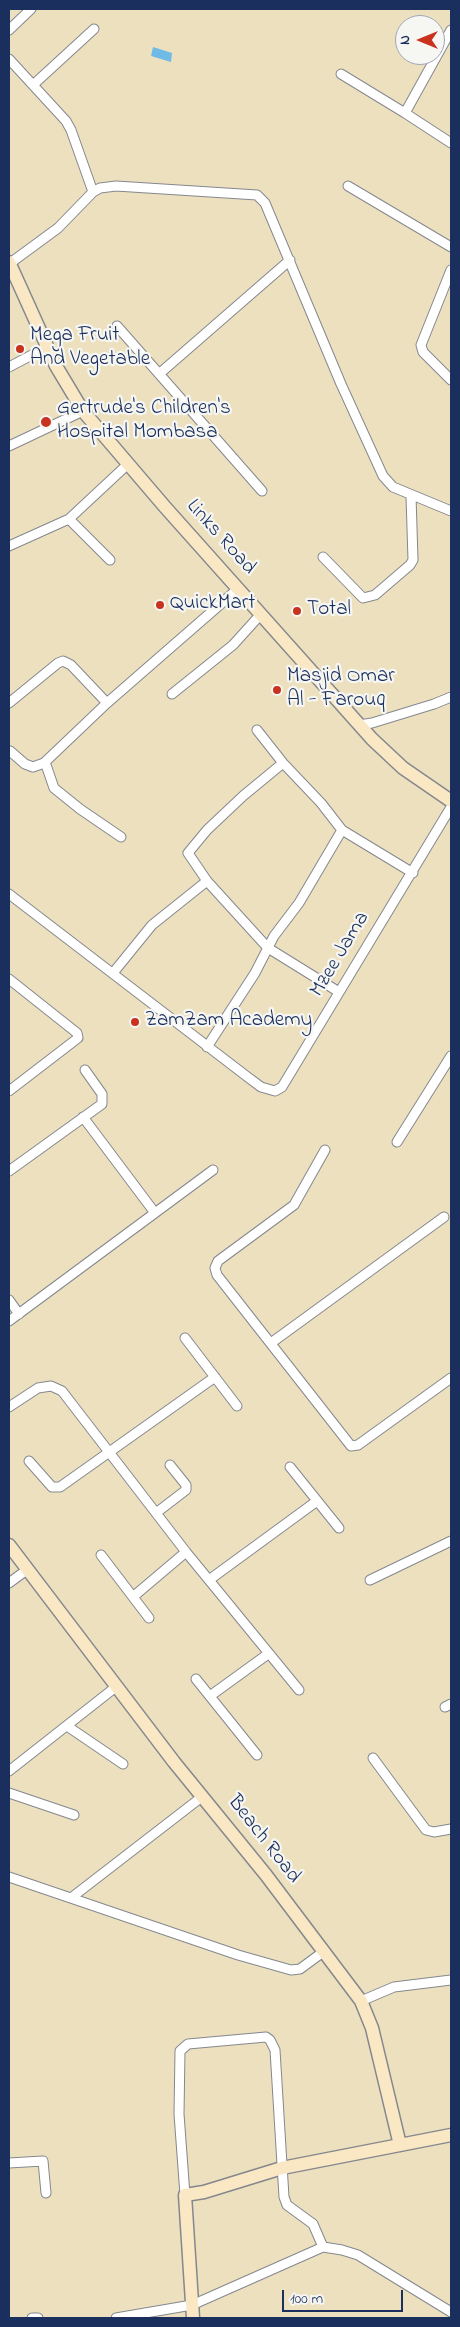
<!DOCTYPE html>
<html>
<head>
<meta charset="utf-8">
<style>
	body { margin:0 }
	#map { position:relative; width:460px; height:2327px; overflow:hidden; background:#ede0bf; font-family:"Indie Flower",sans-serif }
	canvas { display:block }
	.frame { position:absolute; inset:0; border:10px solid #1b2f5e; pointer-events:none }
	.north { position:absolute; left:395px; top:15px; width:50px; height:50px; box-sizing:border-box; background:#f6f6f2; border:1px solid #9ea6b7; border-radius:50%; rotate:270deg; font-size:14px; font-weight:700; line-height:20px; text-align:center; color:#1b2f5e }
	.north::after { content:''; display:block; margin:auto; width:18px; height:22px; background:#c8321e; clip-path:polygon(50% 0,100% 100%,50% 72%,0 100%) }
	.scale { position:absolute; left:282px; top:2290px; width:121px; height:22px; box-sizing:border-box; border:2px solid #1b2f5e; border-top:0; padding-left:6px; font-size:15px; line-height:18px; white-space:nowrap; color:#1b2f5e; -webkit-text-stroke:4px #f6f6f2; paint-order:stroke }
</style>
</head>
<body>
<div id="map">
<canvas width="460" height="2327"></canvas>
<div class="frame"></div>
<div class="north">N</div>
<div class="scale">100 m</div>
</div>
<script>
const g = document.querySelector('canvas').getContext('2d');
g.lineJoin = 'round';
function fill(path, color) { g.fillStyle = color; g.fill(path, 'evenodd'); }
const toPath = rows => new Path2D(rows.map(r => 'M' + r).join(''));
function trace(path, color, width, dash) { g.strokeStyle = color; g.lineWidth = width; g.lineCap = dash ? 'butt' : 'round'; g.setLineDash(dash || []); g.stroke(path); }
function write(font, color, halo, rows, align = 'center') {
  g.font = font + ' "Indie Flower",sans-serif'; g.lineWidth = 4.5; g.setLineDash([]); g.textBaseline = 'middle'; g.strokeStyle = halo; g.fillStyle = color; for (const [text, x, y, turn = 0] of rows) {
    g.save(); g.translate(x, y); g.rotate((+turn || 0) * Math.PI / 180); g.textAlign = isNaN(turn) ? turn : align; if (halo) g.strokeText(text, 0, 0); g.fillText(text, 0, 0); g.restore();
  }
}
fill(toPath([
	[153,47,172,53,171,62,151,56]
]), '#6ebbe8');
const street = toPath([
	[9,30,31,9],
	[9,59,66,121,71,130,93,192],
	[341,74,405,113,451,30],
	[33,85,94,29],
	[405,113,451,143],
	[348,186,451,247],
	[9,264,58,228,93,192,100,188,116,186,257,195,265,203,341,384,383,476,393,487,451,511],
	[451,270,421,345,423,352,451,380],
	[117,326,262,491],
	[9,367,47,347],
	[159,374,290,260],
	[9,446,83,411],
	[69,519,110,560],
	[9,546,69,519,128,464],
	[323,557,363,598,375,595,410,565,413,560,411,496],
	[172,694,233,645,261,614],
	[9,703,58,663,63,661,71,665,107,703],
	[359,725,372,723,434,704,451,697],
	[257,730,283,763,321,803,342,830,413,873],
	[10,751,25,764,33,767,44,763,107,703,239,588],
	[45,762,54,788,80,809,121,837],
	[283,763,243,796,207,830,188,853,207,881,268,948,339,992],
	[9,894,245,1075,261,1087,275,1091,282,1087,451,807],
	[113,973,152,925,207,881],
	[9,979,77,1033,78,1038,9,1091],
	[207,1047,255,973,274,936,299,903,342,830],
	[83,1117,155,1213],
	[397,1142,451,1056],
	[325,1150,294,1205,218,1261,215,1268,217,1275,351,1446,358,1445,451,1378],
	[9,1171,102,1104,102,1094,85,1070],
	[9,1300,19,1314],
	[9,1321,213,1170],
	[185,1338,237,1406],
	[271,1343,444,1217],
	[9,1407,38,1388,51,1386,62,1391,186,1552,299,1690],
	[29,1461,52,1487,60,1487,215,1377],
	[290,1467,339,1528],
	[156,1513,186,1490,186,1485,170,1465],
	[101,1555,149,1618],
	[209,1580,317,1501],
	[370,1580,451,1541],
	[9,1583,28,1569],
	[134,1596,186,1552],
	[196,1679,257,1755],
	[210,1696,268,1654],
	[445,1707,451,1704],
	[67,1726,123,1764],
	[373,1758,426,1830,434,1832,451,1829],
	[9,1771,117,1686],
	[9,1793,74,1815],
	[9,1877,238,1955,291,1970,300,1969,323,1952],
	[71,1898,203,1796],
	[361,2001,394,1987,451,1980],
	[9,2163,43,2161,46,2193],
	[185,2195,179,2114,180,2051,188,2044,266,2037,270,2040,275,2050,284,2197,287,2205,313,2224,323,2247,342,2250,358,2255,451,2312],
	[32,2318,38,2318],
	[116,2318,192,2305,323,2247]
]);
const secondary = toPath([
	[9,262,56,366,83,411,165,507,372,739,403,768,451,801],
	[9,1545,174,1762,266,1875,361,2001,372,2028,400,2145],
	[193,2318,185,2195,204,2192,282,2168,451,2135]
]);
trace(street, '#84888e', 11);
trace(secondary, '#84888e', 15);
trace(street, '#fff', 9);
trace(secondary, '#fae7c3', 12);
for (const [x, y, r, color] of [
	[20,349,5,"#c8321e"],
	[46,422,6,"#c8321e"],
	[160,605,5,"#c8321e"],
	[297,611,5,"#c8321e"],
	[277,690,5,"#c8321e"],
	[135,1022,5,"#c8321e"]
]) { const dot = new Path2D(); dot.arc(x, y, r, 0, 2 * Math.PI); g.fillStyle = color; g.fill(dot); trace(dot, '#f6f6f2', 2); }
write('21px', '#1b2f5e', '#f6f6f2', [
	["Mega Fruit",30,337],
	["And Vegetable",30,361],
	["Gertrude's Children's",57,410],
	["Hospital Mombasa",57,434],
	["QuickMart",170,605],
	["Total",307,611],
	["Masjid Omar",287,678],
	["Al - Farouq",287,702],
	["ZamZam Academy",145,1022]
], 'left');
write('21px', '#1b2f5e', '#f6f6f2', [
	["Links Road",220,538,48],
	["Mzee Jama",341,955,-59],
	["Beach Road",263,1840,52]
]);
</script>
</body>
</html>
